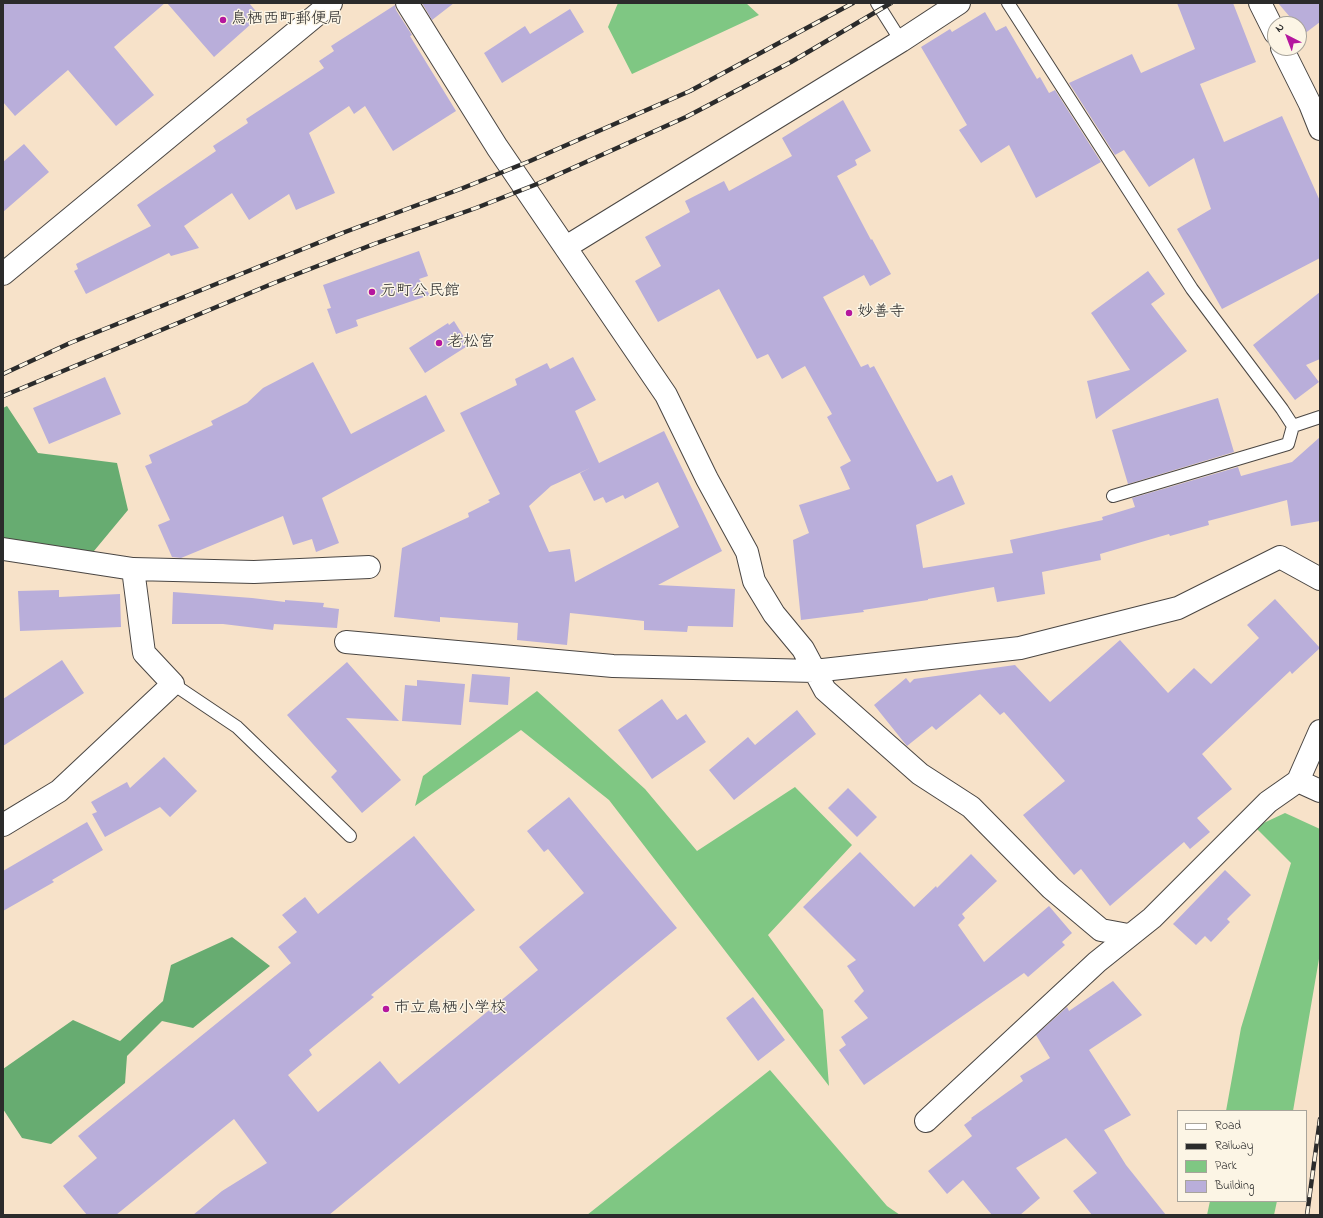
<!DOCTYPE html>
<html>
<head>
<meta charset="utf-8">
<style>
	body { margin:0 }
	#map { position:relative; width:1323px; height:1218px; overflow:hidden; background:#f7e2c9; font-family:"Indie Flower",sans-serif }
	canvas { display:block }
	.frame { position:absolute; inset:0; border:4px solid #2b2b2b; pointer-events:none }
	.legend { position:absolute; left:1177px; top:1110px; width:130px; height:92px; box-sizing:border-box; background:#fcf5e5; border:1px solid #a8a49b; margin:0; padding:5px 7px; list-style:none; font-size:12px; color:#2b2b2b }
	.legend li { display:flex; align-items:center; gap:8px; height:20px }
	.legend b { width:20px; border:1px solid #a8a49b }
	.north { position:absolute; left:1267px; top:16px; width:40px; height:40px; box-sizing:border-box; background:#fcf5e5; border:1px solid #a8a49b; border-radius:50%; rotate:318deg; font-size:11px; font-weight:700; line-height:16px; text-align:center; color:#2b2b2b }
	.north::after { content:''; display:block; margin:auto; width:14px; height:18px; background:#b5179e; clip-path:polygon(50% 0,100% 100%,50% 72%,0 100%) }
</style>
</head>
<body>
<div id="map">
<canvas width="1323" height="1218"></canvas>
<div class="frame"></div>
<ul class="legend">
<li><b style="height:5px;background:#fff"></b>Road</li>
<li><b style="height:5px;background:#2b2b2b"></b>Railway</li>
<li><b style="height:11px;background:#7fc783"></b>Park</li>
<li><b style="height:11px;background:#b9aeda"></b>Building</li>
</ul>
<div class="north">N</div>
</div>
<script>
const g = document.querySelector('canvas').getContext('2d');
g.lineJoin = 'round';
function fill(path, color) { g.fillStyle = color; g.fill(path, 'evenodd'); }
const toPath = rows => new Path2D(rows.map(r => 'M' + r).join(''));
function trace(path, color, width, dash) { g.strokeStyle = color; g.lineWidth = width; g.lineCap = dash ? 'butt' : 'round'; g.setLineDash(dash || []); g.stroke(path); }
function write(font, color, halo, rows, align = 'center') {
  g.font = font + ' "Indie Flower","Klee One",sans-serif'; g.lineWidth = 3; g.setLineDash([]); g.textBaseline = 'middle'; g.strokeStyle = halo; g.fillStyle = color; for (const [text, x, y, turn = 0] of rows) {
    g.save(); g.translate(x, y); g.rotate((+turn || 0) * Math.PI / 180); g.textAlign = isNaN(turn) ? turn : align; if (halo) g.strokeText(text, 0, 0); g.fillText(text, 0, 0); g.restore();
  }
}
fill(toPath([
	[618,3,746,3,759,15,632,74,608,27],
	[537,691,645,789,697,851,795,787,852,845,768,935,823,1010,829,1086,609,800,521,730,415,806,423,776],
	[1285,813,1320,829,1320,953,1293,1111,1226,1111,1241,1028,1291,863,1255,827],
	[770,1070,887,1206,900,1215,587,1215],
	[1210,1201,1277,1201,1274,1215,1207,1215]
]), '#7fc783');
fill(toPath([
	[7,406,38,453,117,463,128,510,89,557,3,545,3,408],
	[232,937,270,966,193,1028,162,1021,127,1056,125,1083,51,1144,22,1138,3,1109,3,1069,73,1020,120,1041,163,1001,171,965]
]), '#67ac71');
fill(toPath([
	[3,3,165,3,114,47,154,95,116,126,68,70,15,116,3,102],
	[167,3,249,3,260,16,214,57],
	[422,3,454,3,432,20],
	[1177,3,1233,3,1256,62,1200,84,1224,142,1282,116,1320,201,1320,258,1222,309,1177,229,1211,209,1194,158,1149,187,1124,150,1115,155,1069,83,1132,54,1141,73,1195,49],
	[1278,3,1320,3,1320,22,1304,34,1299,28,1299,24,1296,24],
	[395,5,396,10,412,35,410,36,456,111,393,151,365,106,354,114,349,106,309,133,335,193,296,210,289,194,249,220,232,193,184,226,199,248,171,256,169,253,86,294,74,271,78,269,76,264,151,226,137,205,216,151,213,146,248,123,246,119,324,68,319,61,334,51,331,46],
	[570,9,584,32,502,83,484,53,525,26,530,34],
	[985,12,996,31,1006,26,1037,79,1040,77,1049,93,1055,90,1101,162,1036,198,1009,145,981,163,959,130,967,125,921,47,950,29,952,32],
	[843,100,871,151,855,160,857,165,837,176,871,240,872,239,891,274,870,286,864,275,823,297,861,367,868,364,870,368,874,366,937,482,952,475,965,504,916,525,923,568,1013,553,1010,540,1103,520,1102,517,1135,507,1132,498,1238,467,1241,476,1292,462,1320,437,1320,521,1291,526,1287,500,1208,521,1209,525,1170,536,1169,534,1100,554,1101,560,1042,572,1045,594,997,602,994,587,928,599,928,600,863,610,864,612,801,620,793,540,809,533,799,505,850,489,840,467,851,461,827,417,832,414,805,366,782,379,768,354,757,359,719,289,658,322,635,281,661,266,645,237,690,212,685,201,724,181,729,191,792,156,782,138],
	[24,144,49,172,3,212,3,162],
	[419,251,428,276,419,279,430,295,356,320,358,326,336,334,327,309,331,308,323,285],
	[1148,271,1165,294,1151,304,1187,351,1096,419,1087,381,1130,370,1091,313],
	[1320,292,1320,359,1306,365,1319,382,1295,400,1253,345],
	[454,321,469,345,425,373,409,348,448,323,449,325],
	[573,357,596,400,575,411,599,463,664,431,722,551,658,585,735,589,733,627,688,626,687,632,644,630,644,621,570,613,567,645,517,640,518,623,440,617,440,622,394,617,402,548,469,517,468,513,490,502,488,500,500,494,460,413,517,385,515,379,547,363,550,369],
	[590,468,580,473,594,501,603,497,606,503,623,495,625,499,658,482,679,527,575,582,570,549,549,552,529,506,551,486],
	[313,362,351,434,426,395,445,431,322,498,339,543,316,552,312,539,293,545,283,516,181,558,172,557,158,525,170,520,145,466,152,463,149,455,213,425,211,421,247,403,263,388],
	[105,377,121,414,49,444,33,408],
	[1218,398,1234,452,1128,484,1112,430],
	[59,590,59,597,120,594,121,627,20,631,18,591],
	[173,592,252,598,285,602,285,600,324,603,323,607,339,609,337,628,274,624,273,630,223,624,172,624],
	[1275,599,1320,648,1292,674,1290,671,1202,754,1232,789,1197,818,1210,832,1190,849,1184,842,1110,906,1081,869,1074,875,1023,815,1065,781,1004,712,1000,715,980,694,936,730,932,726,907,746,874,705,906,678,910,683,914,679,1015,665,1050,702,1120,640,1168,693,1194,668,1211,684,1259,638,1247,625],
	[62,660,84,693,3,746,3,699],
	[347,662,399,721,346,718,401,780,362,813,331,777,337,771,287,715],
	[472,674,510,677,508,705,469,702],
	[417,680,465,684,461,725,402,721,405,685,417,686],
	[662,699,677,720,686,714,706,742,652,779,618,730],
	[797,710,816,734,734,800,709,770,748,737,755,745],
	[164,757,197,791,170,817,160,807,105,837,92,814,97,812,91,802,127,782,130,788],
	[848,788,877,817,857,837,828,808],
	[569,797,677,928,329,1215,193,1215,222,1191,267,1163,234,1119,116,1215,87,1215,63,1186,97,1158,78,1136,291,963,278,947,297,932,282,915,305,897,318,914,414,836,475,910,371,995,374,997,309,1050,312,1055,288,1075,318,1112,380,1061,399,1084,538,970,519,947,584,893,548,849,544,852,527,831],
	[87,822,103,850,52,880,54,882,3,911,3,871],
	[860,852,914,907,936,886,937,888,971,854,997,881,962,914,965,918,958,925,984,962,1049,906,1072,933,1062,942,1065,945,1028,977,1024,973,864,1085,839,1050,846,1045,841,1037,868,1018,854,1001,864,991,847,966,856,960,803,907],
	[1225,870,1251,895,1227,919,1230,922,1211,942,1205,936,1196,945,1173,924],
	[1113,981,1142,1015,1089,1050,1131,1115,1104,1130,1126,1165,1166,1215,1092,1215,1073,1191,1097,1173,1066,1138,1016,1168,1040,1198,1020,1215,992,1215,963,1180,947,1194,928,1171,972,1136,964,1125,972,1119,971,1118,1023,1081,1020,1076,1050,1058,1036,1035,1067,1007,1069,1011],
	[753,997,785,1040,758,1061,726,1018]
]), '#b9aeda');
const service = toPath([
	[877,3,901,41],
	[1008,3,1192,289,1282,409,1293,426],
	[1113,496,1288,444,1293,426,1320,417],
	[173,684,237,727,350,836]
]);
const minor = toPath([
	[407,3,497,147,666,395,707,479,747,552,754,581,774,614,803,649,825,690,920,774,971,807,1051,888,1101,930,1128,935],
	[1260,3,1275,33],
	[1282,48,1310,104,1320,129],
	[566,247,901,41,959,3],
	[3,549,133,569,254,572,369,567],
	[346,642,613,666,814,671,1020,648,1178,608,1280,557,1320,579],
	[1298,781,1320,791],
	[3,825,59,791,173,684,144,653,133,569],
	[926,1121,1097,962,1152,918,1268,802,1298,781,1320,731]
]);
const tertiary = toPath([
	[3,274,331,3]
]);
trace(service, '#4a4643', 14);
trace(minor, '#4a4643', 24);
trace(tertiary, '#4a4643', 24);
trace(service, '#fff', 12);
trace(minor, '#fff', 22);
trace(tertiary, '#fff', 22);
const rail = toPath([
	[3,374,70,343,345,232,463,188,530,161,690,91,853,3],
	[3,396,274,283,374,244,476,208,537,184,686,117,791,62,891,3],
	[1307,1215,1320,1119]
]);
trace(rail, '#2b2b2b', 4.5);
trace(rail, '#fcf5e5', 3, [9]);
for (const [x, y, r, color] of [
	[223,20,4,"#b5179e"],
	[372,292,4,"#b5179e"],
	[849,313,4,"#b5179e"],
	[439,343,4,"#b5179e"],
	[386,1009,4,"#b5179e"]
]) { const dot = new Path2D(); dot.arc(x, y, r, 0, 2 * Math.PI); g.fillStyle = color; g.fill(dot); trace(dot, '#fcf5e5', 1.5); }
write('16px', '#2b2b2b', '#fcf5e5', [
	["鳥栖西町郵便局",231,20],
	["元町公民館",380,292],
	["妙善寺",857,313],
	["老松宮",447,343],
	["市立鳥栖小学校",394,1009]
], 'left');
</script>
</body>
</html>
